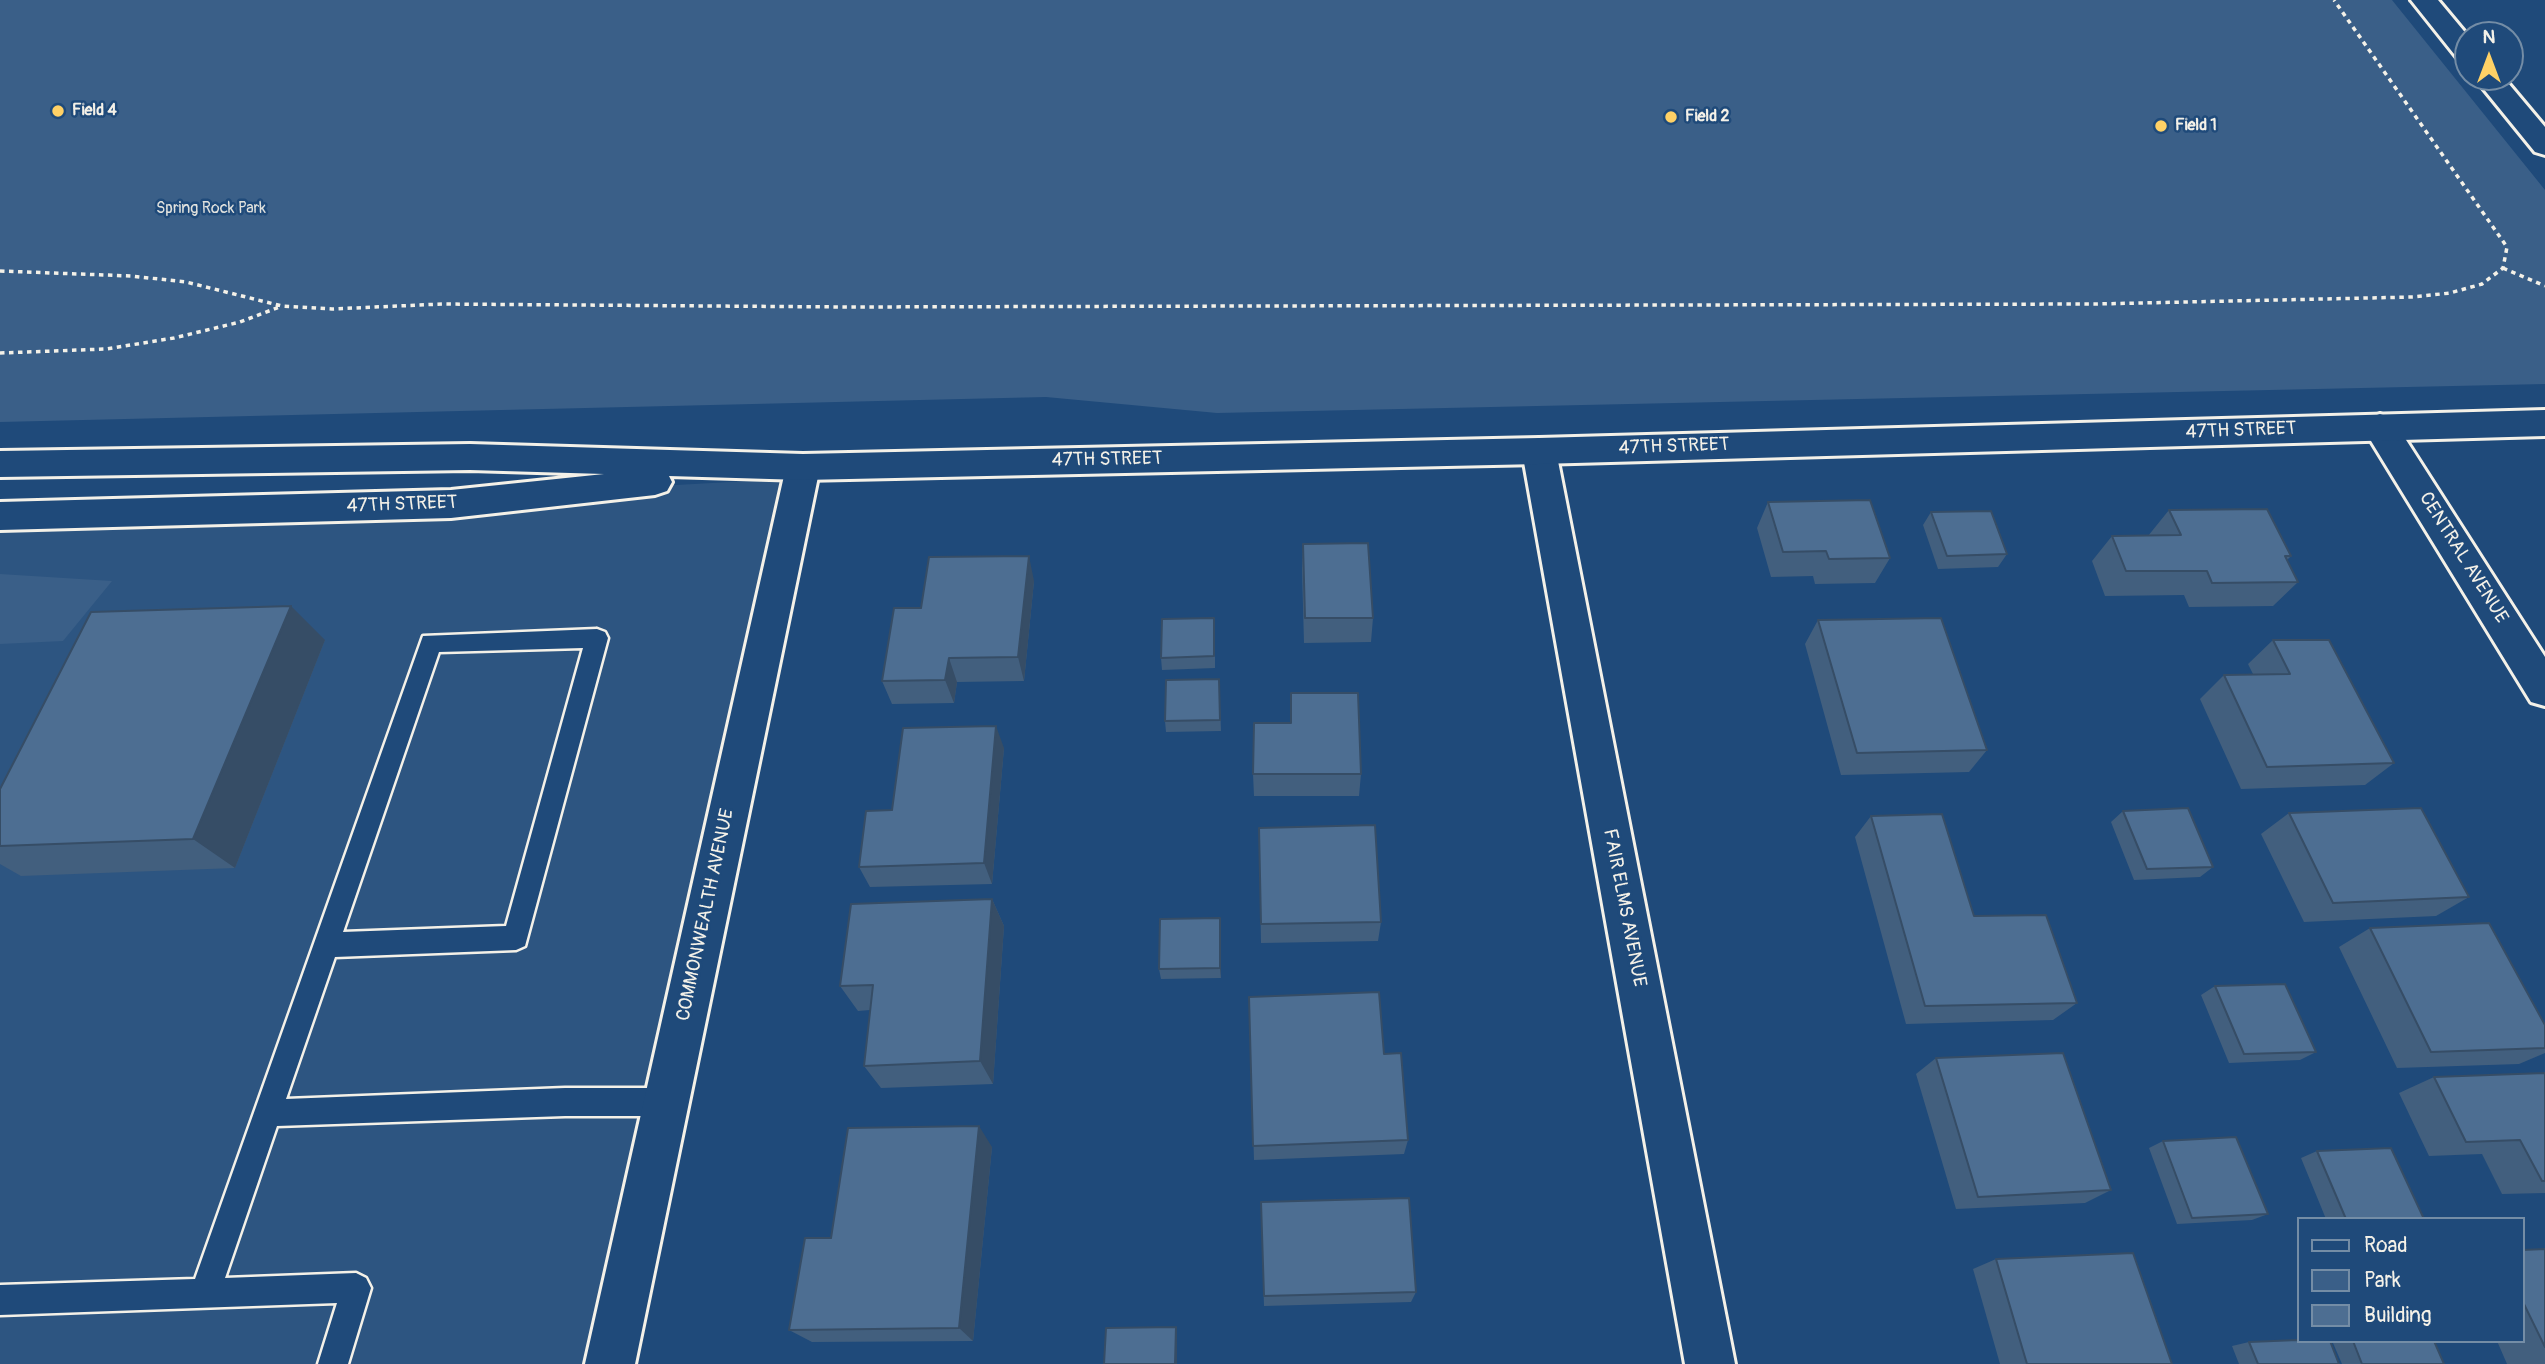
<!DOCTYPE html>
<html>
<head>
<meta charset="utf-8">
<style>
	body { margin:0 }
	#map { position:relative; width:2545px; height:1364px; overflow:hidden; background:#1f4a7a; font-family:Pangolin,sans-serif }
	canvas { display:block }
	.legend { position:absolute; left:2297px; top:1217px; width:228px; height:126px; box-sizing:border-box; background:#1f4a7a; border:2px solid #748da6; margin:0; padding:9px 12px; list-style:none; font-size:21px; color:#f4f1e8 }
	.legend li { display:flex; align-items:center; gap:14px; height:35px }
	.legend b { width:35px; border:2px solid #748da6 }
	.north { position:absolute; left:2454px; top:21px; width:70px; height:70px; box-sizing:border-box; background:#1f4a7a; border:2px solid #748da6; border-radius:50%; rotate:0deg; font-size:19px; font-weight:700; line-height:28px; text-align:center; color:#f4f1e8 }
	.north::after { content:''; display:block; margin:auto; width:24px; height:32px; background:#ffd166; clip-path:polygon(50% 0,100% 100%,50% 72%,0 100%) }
</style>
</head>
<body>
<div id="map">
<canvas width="2545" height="1364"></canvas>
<ul class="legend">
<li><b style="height:9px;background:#1f4a7a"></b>Road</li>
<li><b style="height:19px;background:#3a5f88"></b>Park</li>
<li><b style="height:19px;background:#4d6e92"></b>Building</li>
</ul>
<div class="north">N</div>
</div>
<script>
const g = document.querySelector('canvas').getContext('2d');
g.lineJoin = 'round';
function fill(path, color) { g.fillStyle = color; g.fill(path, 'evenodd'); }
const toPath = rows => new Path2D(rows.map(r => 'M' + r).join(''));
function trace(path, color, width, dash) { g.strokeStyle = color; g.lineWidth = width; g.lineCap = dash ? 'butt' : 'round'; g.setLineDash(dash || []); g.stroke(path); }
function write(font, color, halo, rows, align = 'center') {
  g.font = font + ' Pangolin,sans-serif'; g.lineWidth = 5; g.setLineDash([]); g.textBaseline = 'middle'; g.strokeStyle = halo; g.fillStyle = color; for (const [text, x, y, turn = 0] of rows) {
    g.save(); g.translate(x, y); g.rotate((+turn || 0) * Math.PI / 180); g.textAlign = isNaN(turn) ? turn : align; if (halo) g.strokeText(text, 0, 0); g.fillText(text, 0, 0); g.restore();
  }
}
fill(toPath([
	[783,479,589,1364,0,1364,0,523]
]), '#2d5581');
fill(toPath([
	[0,0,2392,0,2545,190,2545,384,1217,413,1046,397,0,422],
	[0,574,112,581,63,641,0,644]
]), '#3a5f88');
const lane = toPath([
	[597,629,605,632,608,638,525,946,516,950,335,957,286,1099,565,1088,666,1088,676,1092,680,1102,676,1112,666,1116,565,1116,277,1126,225,1278,356,1273,366,1278,371,1288,348,1364,318,1364,337,1303,0,1315,0,1285,195,1279,423,636,597,629],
	[583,648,506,926,343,932,439,652,583,648]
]);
const street = toPath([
	[2411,0,2438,0,2468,36,2468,61,2458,59,2411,0],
	[2474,77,2503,77,2545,127,2545,155,2535,152,2474,77],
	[2380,414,2392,418,2545,657,2545,706,2531,702,2368,436,2363,427,2368,418,2380,414],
	[1539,438,1551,442,1556,451,1735,1364,1685,1364,1522,451,1527,442,1539,438],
	[803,454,815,458,820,467,635,1364,585,1364,786,467,791,458,803,454]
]);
const secondary = toPath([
	[2545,410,2545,436,1539,464,803,480,669,476,672,482,667,491,655,495,451,518,0,530,0,502,451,490,604,474,470,470,0,477,0,451,470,444,803,454,1539,438,2545,410]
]);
trace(lane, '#f4f1e8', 5);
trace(street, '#f4f1e8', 6);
trace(secondary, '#f4f1e8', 6);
trace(toPath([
	[2503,268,2545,286],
	[0,271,131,276,186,282,282,306,332,309,442,304,846,307,2095,304,2413,297,2450,293,2482,284,2503,268,2507,247,2334,0],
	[0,353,106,349,174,338,240,322,282,306]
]), '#f4f1e8', 3.5, [4.5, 4.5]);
fill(lane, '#1f4a7a');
fill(street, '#1f4a7a');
fill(secondary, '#1f4a7a');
fill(toPath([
	[1768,502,1890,558,1875,583,1815,584,1813,576,1771,577,1757,528],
	[2169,510,2291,556,2287,560,2298,582,2273,606,2189,607,2184,595,2105,596,2092,561,2112,536,2148,536],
	[1931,512,2007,554,1998,567,1938,569,1923,525],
	[1303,544,1373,618,1371,642,1304,643,1302,569],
	[1034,581,1024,681,957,682,954,703,892,704,882,681,921,608],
	[1818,620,1987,750,1969,772,1841,775,1805,644],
	[1215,630,1215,668,1162,670,1161,658],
	[325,640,235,868,21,876,0,864,0,789],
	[2273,640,2394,763,2365,785,2241,789,2200,699,2224,675,2253,674,2248,664],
	[1219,679,1221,731,1166,732,1165,721],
	[1291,693,1361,774,1359,796,1254,796,1253,774,1290,723],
	[1004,748,992,884,870,887,859,867,892,810],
	[2123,811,2213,867,2200,877,2134,880,2111,822],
	[2289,813,2469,897,2436,916,2304,922,2261,834],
	[1871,816,1974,916,2077,1003,2053,1020,1906,1024,1855,837],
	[1259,828,1381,922,1378,941,1261,943],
	[992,899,1004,926,993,1084,881,1088,864,1066,870,1010,858,1011,840,986],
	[1220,918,1221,978,1161,979,1159,969],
	[2370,928,2545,1025,2545,1053,2519,1064,2397,1068,2339,947],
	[2215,986,2316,1052,2300,1060,2229,1063,2201,995],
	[1249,997,1384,1054,1408,1140,1404,1154,1254,1160],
	[1936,1058,2111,1190,2085,1203,1956,1209,1916,1074],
	[2545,1073,2545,1193,2502,1194,2482,1154,2429,1156,2399,1093,2434,1077],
	[2163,1141,2268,1214,2252,1220,2177,1224,2149,1148],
	[992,1147,973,1341,812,1342,789,1330,831,1238],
	[2317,1151,2424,1219,2326,1219,2301,1158],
	[1261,1202,1416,1292,1411,1302,1264,1306],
	[2545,1249,2545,1364,2507,1364,2497,1341,2522,1341,2522,1250],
	[1996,1259,2172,1364,2000,1364,1973,1269],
	[2342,1341,2353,1341,2444,1364,2342,1364,2333,1343],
	[2249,1342,2339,1364,2239,1364,2232,1346]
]), '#425f7e');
fill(toPath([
	[1029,556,1034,581,1024,681,1018,657],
	[291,606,325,640,235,868,193,839],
	[949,658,957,682,954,703,945,680],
	[996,726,1004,748,992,884,984,863],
	[992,899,1004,926,993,1084,980,1061],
	[1220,918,1221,928,1221,978,1220,968],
	[979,1126,992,1147,973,1341,959,1328],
	[1176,1327,1177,1331,1177,1364,1175,1364]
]), '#364d66');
const building = toPath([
	[1870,500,1890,558,1829,559,1826,551,1783,552,1768,502,1870,500],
	[2267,509,2291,556,2285,556,2298,582,2212,583,2207,571,2126,571,2112,536,2181,535,2169,510,2267,509],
	[1991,511,2007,554,1947,556,1931,512,1991,511],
	[1368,543,1373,618,1305,618,1303,544,1368,543],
	[1029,556,1018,657,949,658,945,680,882,681,894,608,921,608,929,557,1029,556],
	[291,606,193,839,0,846,0,789,91,612,291,606],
	[1214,618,1214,656,1161,658,1162,619,1214,618],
	[1941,618,1987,750,1857,753,1818,620,1941,618],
	[2273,640,2329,640,2394,763,2267,767,2224,675,2290,674,2273,640],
	[1219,679,1220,720,1165,721,1166,680,1219,679],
	[1291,693,1358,693,1361,774,1253,774,1254,723,1291,723,1291,693],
	[996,726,984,863,859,867,866,811,892,810,903,728,996,726],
	[2188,808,2213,867,2147,869,2123,811,2188,808],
	[2421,808,2469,897,2333,903,2289,813,2421,808],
	[1942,814,1974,916,2046,915,2077,1003,1925,1006,1871,816,1942,814],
	[1375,825,1381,922,1261,924,1259,828,1375,825],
	[992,899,980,1061,864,1066,873,985,840,986,851,904,992,899],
	[1220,918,1220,968,1159,969,1160,919,1220,918],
	[2489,923,2545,1025,2545,1048,2431,1052,2370,928,2489,923],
	[2285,984,2316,1052,2244,1054,2215,986,2285,984],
	[1379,992,1384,1054,1401,1053,1408,1140,1253,1146,1249,997,1379,992],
	[2063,1053,2111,1190,1978,1197,1936,1058,2063,1053],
	[2545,1073,2545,1181,2542,1181,2520,1140,2466,1142,2434,1077,2545,1073],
	[979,1126,959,1328,789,1330,805,1238,831,1238,848,1128,979,1126],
	[2236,1137,2268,1214,2192,1218,2163,1141,2236,1137],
	[2391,1148,2424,1219,2346,1219,2317,1151,2391,1148],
	[1409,1198,1416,1292,1264,1296,1261,1202,1409,1198],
	[2545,1249,2545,1347,2522,1300,2522,1250,2545,1249],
	[2133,1253,2172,1364,2027,1364,1996,1259,2133,1253],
	[1176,1327,1175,1364,1104,1364,1106,1328,1176,1327],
	[2298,1340,2298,1341,2330,1341,2339,1364,2258,1364,2249,1342,2298,1340],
	[2353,1341,2434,1341,2444,1364,2362,1364,2353,1341]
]);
fill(building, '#4d6e92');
trace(building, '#364d66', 2);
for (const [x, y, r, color] of [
	[58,111,7,"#ffd166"],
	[1671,117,7,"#ffd166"],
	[2161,126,7,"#ffd166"]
]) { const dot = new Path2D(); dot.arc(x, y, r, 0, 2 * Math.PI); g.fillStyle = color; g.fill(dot); trace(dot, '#1f4a7a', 2.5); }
write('bold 16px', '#f4f1e8', '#1f4a7a', [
	["Field 4",72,111],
	["Field 2",1685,117],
	["Field 1",2175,126]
], 'left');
write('16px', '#e1e2de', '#1f4a7a', [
	["Spring Rock Park",211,209]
]);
write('19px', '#f4f1e8', '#1f4a7a', [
	["47TH STREET",2241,431,-2],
	["47TH STREET",1674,447,-2],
	["47TH STREET",1107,460,-1],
	["47TH STREET",402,505,-2],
	["CENTRAL AVENUE",2463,558,58],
	["FAIR ELMS AVENUE",1624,908,79],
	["COMMONWEALTH AVENUE",706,915,-78]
]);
</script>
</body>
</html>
